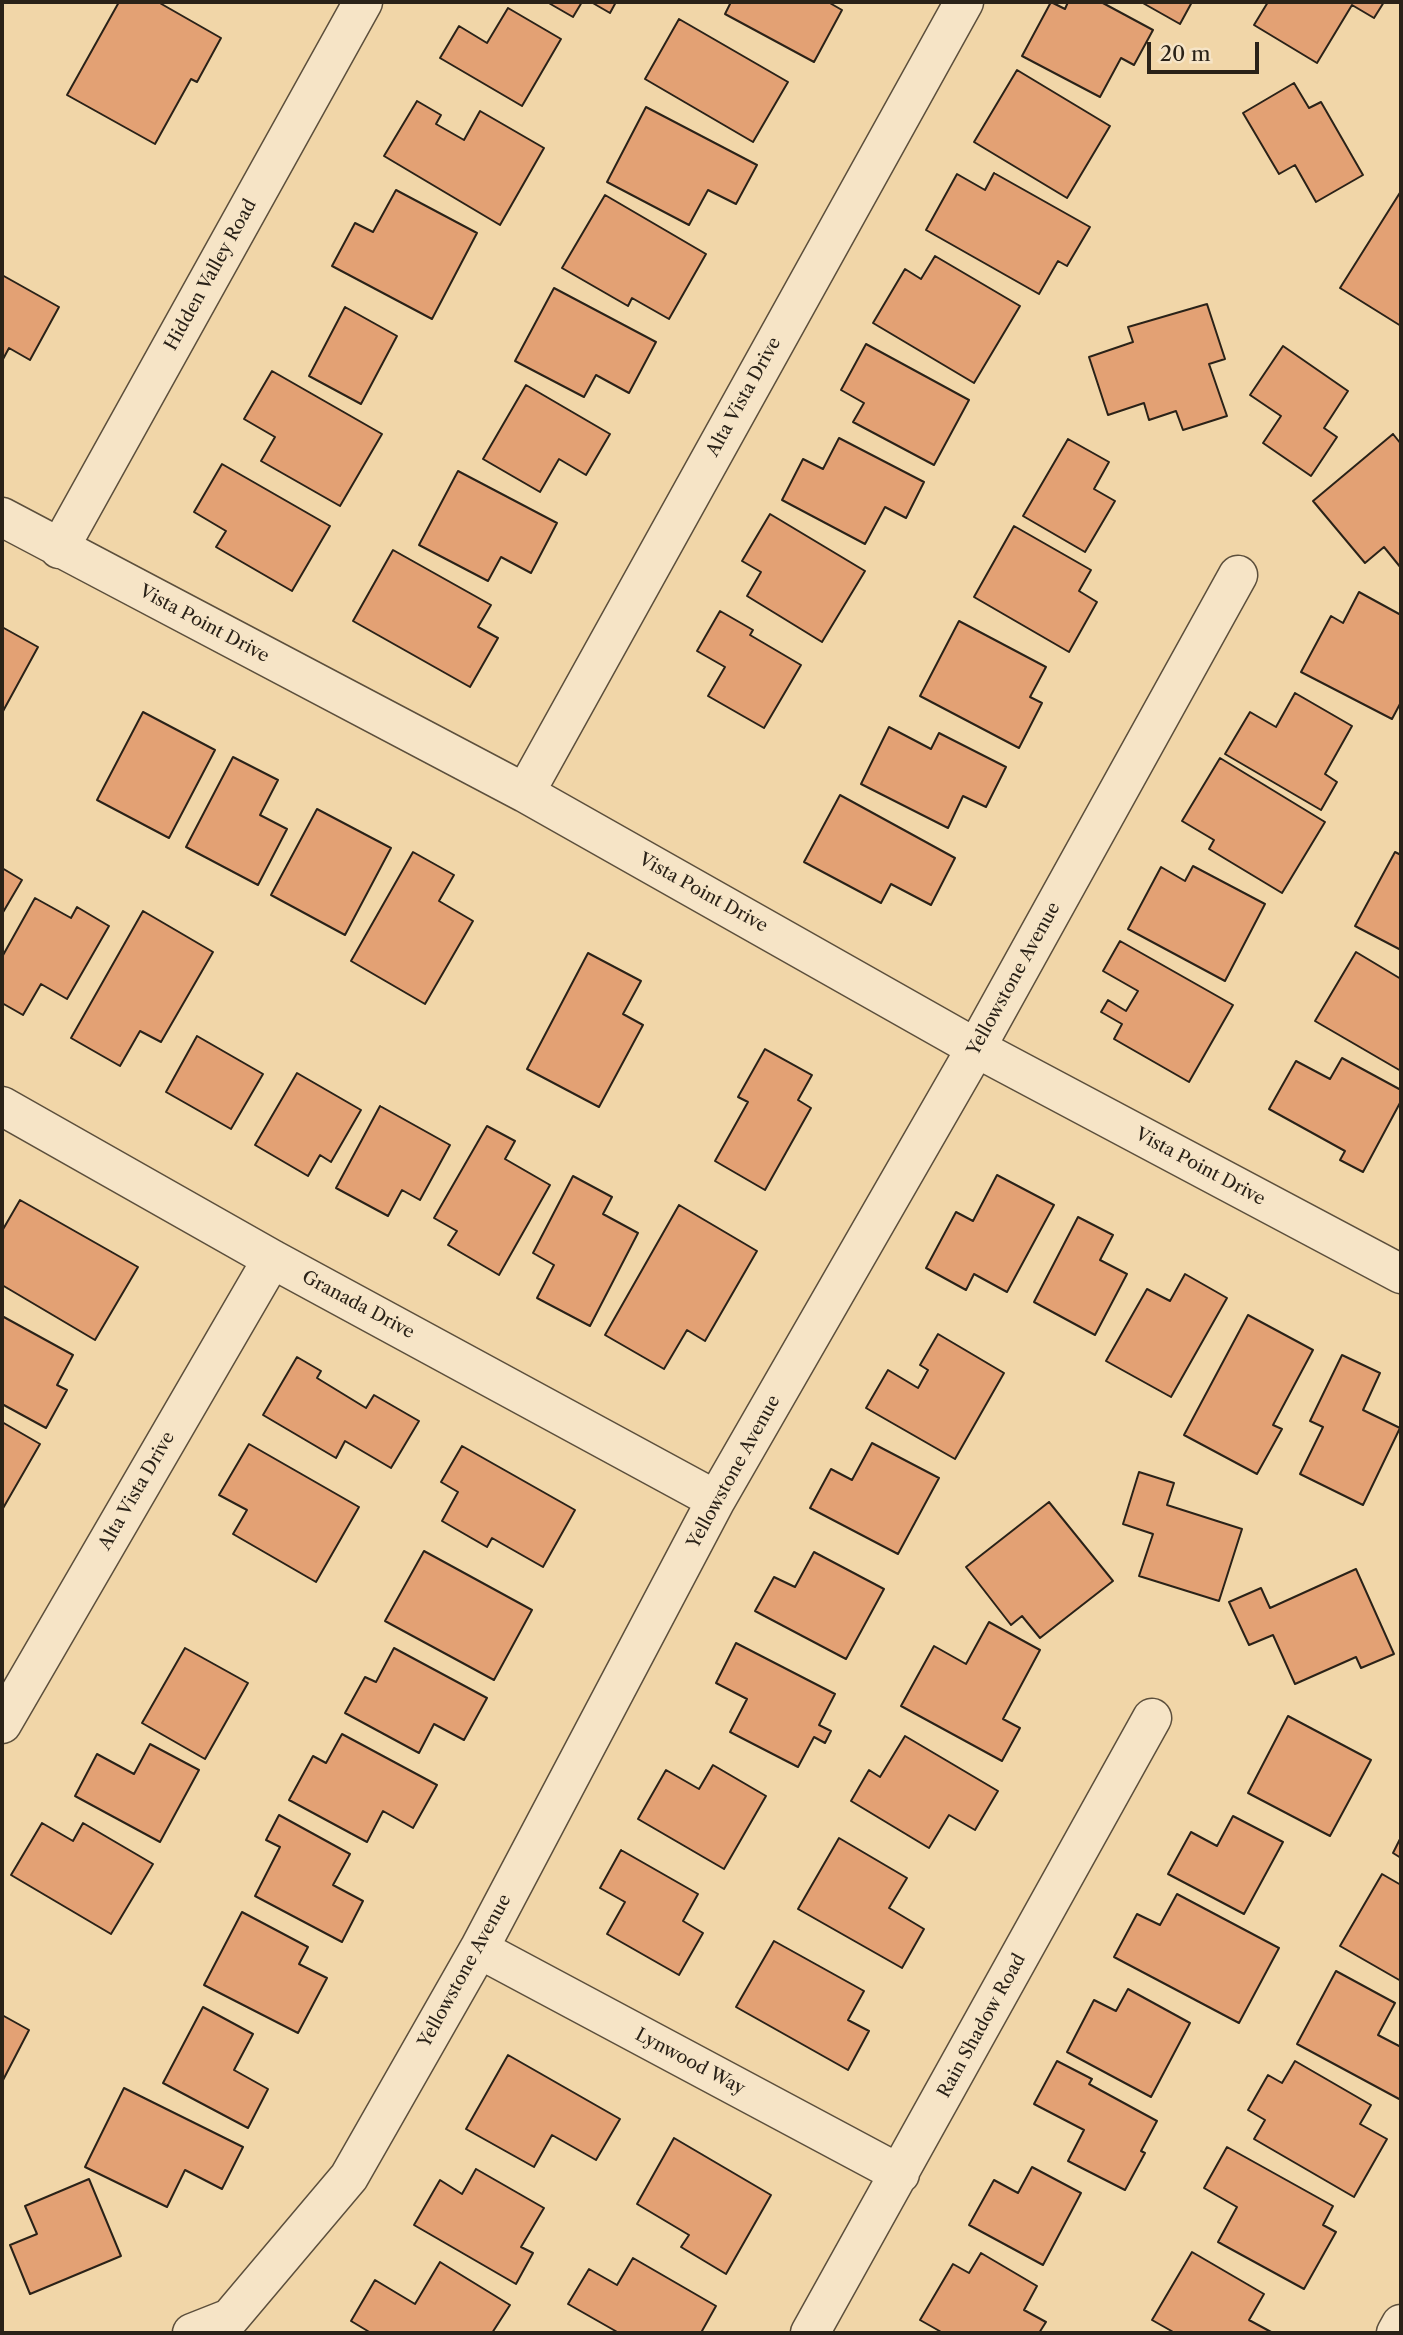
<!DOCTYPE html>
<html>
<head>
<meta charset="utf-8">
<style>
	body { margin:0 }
	#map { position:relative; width:1403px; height:2335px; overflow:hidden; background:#f1d6a8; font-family:"Libre Caslon Text",serif }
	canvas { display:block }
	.frame { position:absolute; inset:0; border:4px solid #2a2218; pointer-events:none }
	.scale { position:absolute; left:1147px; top:42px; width:112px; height:32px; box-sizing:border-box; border:4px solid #2a2218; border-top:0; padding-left:9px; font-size:21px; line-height:24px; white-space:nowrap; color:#2a2218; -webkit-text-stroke:5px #f6e4c6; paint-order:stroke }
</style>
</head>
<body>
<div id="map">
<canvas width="1403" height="2335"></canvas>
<div class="frame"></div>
<div class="scale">20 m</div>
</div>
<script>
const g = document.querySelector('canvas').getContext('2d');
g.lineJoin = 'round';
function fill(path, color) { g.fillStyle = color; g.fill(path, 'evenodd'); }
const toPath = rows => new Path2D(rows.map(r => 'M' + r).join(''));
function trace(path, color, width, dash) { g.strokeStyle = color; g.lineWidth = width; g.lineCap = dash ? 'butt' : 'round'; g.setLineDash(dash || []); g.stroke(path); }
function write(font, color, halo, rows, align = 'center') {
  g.font = font + ' "Libre Caslon Text",serif'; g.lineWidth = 5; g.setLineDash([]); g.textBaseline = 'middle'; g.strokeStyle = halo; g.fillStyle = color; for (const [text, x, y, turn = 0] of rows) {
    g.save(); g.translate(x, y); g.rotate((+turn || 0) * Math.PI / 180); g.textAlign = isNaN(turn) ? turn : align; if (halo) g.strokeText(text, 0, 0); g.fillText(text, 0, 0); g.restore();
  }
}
const building = toPath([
	[119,2,158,2,221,38,197,82,191,79,155,144,67,95,119,2],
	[547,2,582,2,573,17,547,2],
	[591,2,616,2,610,13,591,2],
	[731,2,828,2,842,10,814,62,725,14,731,2],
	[1051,2,1065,9,1068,2,1101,2,1153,30,1134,65,1121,58,1100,97,1022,56,1051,2],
	[1141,2,1192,2,1180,24,1141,2],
	[1268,2,1384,2,1374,18,1352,5,1317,63,1254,25,1268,2],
	[508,8,561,39,522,106,440,58,459,26,487,43,508,8],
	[679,19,788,82,753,142,645,79,679,19],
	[1017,70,1110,126,1067,198,974,142,1017,70],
	[1294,83,1309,108,1321,102,1363,175,1316,202,1295,165,1279,174,1243,113,1294,83],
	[417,101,441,115,436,124,464,140,480,111,544,148,500,225,384,156,417,101],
	[646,107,757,165,736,204,708,190,689,225,607,182,646,107],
	[994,173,1090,227,1067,266,1058,261,1039,294,926,230,957,174,985,190,994,173],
	[396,190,477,233,432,319,332,266,355,223,373,232,396,190],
	[1401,191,1401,326,1340,288,1401,191],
	[605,195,706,254,669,319,632,298,628,306,562,268,605,195],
	[935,256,1020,306,974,383,873,323,905,269,921,279,935,256],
	[2,275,59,307,30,360,9,348,2,361,2,275],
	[554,288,656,342,629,393,596,375,584,397,515,361,554,288],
	[1207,304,1225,359,1209,364,1227,416,1183,430,1176,411,1149,420,1144,403,1108,415,1089,357,1133,342,1128,327,1207,304],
	[345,307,397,336,361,404,309,376,345,307],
	[866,344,969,400,934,465,853,422,864,403,841,390,866,344],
	[1283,346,1348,391,1324,428,1337,437,1311,476,1263,443,1281,416,1250,395,1283,346],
	[272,371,382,434,340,506,261,461,275,437,244,419,272,371],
	[526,385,610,434,586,475,559,459,540,492,483,459,526,385],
	[1393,434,1401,444,1401,568,1384,547,1365,563,1313,501,1393,434],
	[839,438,924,482,906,518,885,507,865,544,782,500,803,459,823,469,839,438],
	[1068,439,1109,462,1094,489,1115,501,1085,552,1023,516,1068,439],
	[222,464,330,526,292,591,216,547,226,531,194,512,222,464],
	[458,471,557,523,531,573,501,557,488,581,419,545,458,471],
	[770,514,865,571,822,642,747,596,761,572,742,561,770,514],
	[1014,526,1091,570,1079,591,1097,602,1069,652,974,597,1014,526],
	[393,550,491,605,478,627,498,638,470,687,353,621,393,550],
	[1359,592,1401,615,1401,702,1392,719,1301,672,1331,616,1343,623,1359,592],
	[720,611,753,630,750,635,801,665,764,728,708,696,725,667,697,651,720,611],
	[959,621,1046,667,1030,697,1042,703,1019,748,920,696,959,621],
	[2,627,38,647,2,713,2,627],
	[1295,693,1352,726,1325,774,1337,782,1321,810,1225,754,1250,712,1276,727,1295,693],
	[143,712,215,750,169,838,97,800,143,712],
	[889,727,931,749,939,733,1006,767,986,807,963,796,948,828,861,784,889,727],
	[233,757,278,780,260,815,287,829,258,885,186,847,233,757],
	[1220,758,1325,822,1282,893,1209,849,1214,840,1182,821,1220,758],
	[840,795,955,858,931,905,891,884,881,903,804,862,840,795],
	[317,809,391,848,345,935,271,895,317,809],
	[413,852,454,875,439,901,473,921,425,1004,351,961,413,852],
	[1395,852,1401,855,1401,950,1355,926,1395,852],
	[1193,866,1265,904,1225,981,1128,929,1161,867,1185,881,1193,866],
	[2,868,22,880,2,914,2,868],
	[35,898,71,918,77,907,109,926,67,999,41,984,23,1015,2,1003,2,957,35,898],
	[143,911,213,952,161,1042,140,1031,120,1066,71,1038,143,911],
	[1120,941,1233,1005,1189,1082,1114,1039,1122,1024,1101,1012,1108,1000,1126,1011,1138,991,1103,971,1120,941],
	[1356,952,1401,979,1401,1071,1315,1021,1356,952],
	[588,953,641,981,623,1014,643,1025,599,1107,527,1069,588,953],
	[197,1036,263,1074,231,1129,166,1092,197,1036],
	[765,1049,812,1075,798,1100,811,1108,765,1190,715,1161,748,1102,738,1097,765,1049],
	[1342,1058,1401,1090,1401,1101,1363,1172,1340,1160,1345,1151,1269,1109,1296,1061,1330,1079,1342,1058],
	[297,1073,361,1110,331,1162,320,1155,308,1176,255,1145,297,1073],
	[380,1106,450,1145,420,1200,402,1190,388,1216,336,1188,380,1106],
	[487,1126,515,1141,505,1159,550,1185,499,1275,448,1245,457,1231,434,1218,487,1126],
	[997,1175,1054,1205,1007,1292,974,1274,966,1290,926,1268,956,1212,973,1221,997,1175],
	[573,1176,612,1197,603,1214,638,1233,590,1326,537,1298,554,1265,533,1253,573,1176],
	[20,1200,138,1267,95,1340,2,1285,2,1231,20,1200],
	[679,1205,757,1251,705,1341,687,1330,664,1369,605,1335,679,1205],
	[1078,1217,1113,1235,1100,1260,1127,1274,1095,1335,1034,1302,1078,1217],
	[1185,1274,1227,1298,1171,1397,1106,1361,1147,1289,1170,1301,1185,1274],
	[1248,1315,1313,1350,1273,1425,1282,1429,1257,1474,1184,1435,1248,1315],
	[2,1316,73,1355,57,1385,67,1390,46,1428,2,1404,2,1316],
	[938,1334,1004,1373,955,1459,866,1408,888,1370,918,1388,928,1370,920,1365,938,1334],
	[1342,1355,1380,1373,1363,1410,1400,1428,1363,1505,1300,1474,1323,1427,1310,1421,1342,1355],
	[297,1357,321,1371,317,1378,366,1408,374,1395,419,1421,391,1468,345,1441,336,1458,263,1415,297,1357],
	[2,1422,40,1444,2,1510,2,1422],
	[872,1443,939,1478,898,1554,810,1508,831,1469,852,1480,872,1443],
	[249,1444,359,1507,316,1582,233,1534,247,1510,219,1495,249,1444],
	[462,1446,575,1510,543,1567,492,1538,487,1547,442,1521,458,1492,441,1482,462,1446],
	[1139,1472,1174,1483,1167,1505,1242,1529,1219,1601,1139,1576,1153,1534,1123,1524,1139,1472],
	[1049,1502,1113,1581,1040,1638,1022,1616,1011,1625,966,1567,1049,1502],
	[424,1551,532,1610,494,1680,385,1621,424,1551],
	[814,1552,884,1589,846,1659,755,1611,774,1577,795,1587,814,1552],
	[1356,1569,1394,1654,1361,1668,1356,1657,1295,1684,1273,1635,1249,1645,1229,1602,1261,1588,1270,1608,1356,1569],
	[989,1622,1040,1650,1003,1719,1020,1728,1002,1761,901,1706,934,1646,966,1664,989,1622],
	[736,1643,835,1694,819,1725,831,1731,825,1743,814,1737,798,1767,730,1732,747,1699,716,1683,736,1643],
	[185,1648,248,1683,205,1759,142,1723,185,1648],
	[394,1648,487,1698,464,1740,434,1724,419,1753,345,1713,365,1677,376,1682,394,1648],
	[1288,1716,1371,1760,1330,1836,1248,1793,1288,1716],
	[342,1734,437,1785,413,1828,383,1811,367,1842,289,1800,313,1756,326,1763,342,1734],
	[905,1736,998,1791,975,1830,949,1815,929,1848,851,1801,869,1770,880,1777,905,1736],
	[150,1744,199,1770,160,1842,75,1796,97,1754,134,1774,150,1744],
	[713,1765,766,1796,724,1869,638,1819,666,1770,699,1789,713,1765],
	[279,1815,350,1854,333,1885,363,1901,342,1942,255,1896,280,1847,266,1840,279,1815],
	[1233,1816,1283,1842,1244,1914,1168,1874,1191,1832,1217,1846,1233,1816],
	[42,1823,73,1841,83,1823,153,1864,111,1934,11,1875,42,1823],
	[1401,1837,1401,1858,1393,1853,1401,1837],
	[839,1838,907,1878,889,1908,924,1929,902,1968,798,1909,839,1838],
	[621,1850,698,1894,683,1921,703,1933,679,1975,607,1934,625,1902,600,1888,621,1850],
	[1382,1874,1401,1885,1401,1981,1340,1946,1382,1874],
	[1177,1894,1279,1948,1239,2023,1114,1957,1137,1914,1160,1925,1177,1894],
	[242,1912,308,1947,299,1964,327,1978,298,2033,204,1985,242,1912],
	[774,1941,864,1991,848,2020,869,2031,848,2070,736,2007,774,1941],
	[1336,1971,1395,2003,1378,2035,1401,2047,1401,2100,1297,2044,1336,1971],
	[1128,1989,1190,2023,1151,2097,1067,2052,1094,2000,1116,2011,1128,1989],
	[203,2007,253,2034,234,2070,268,2089,248,2128,163,2083,203,2007],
	[2,2015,29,2030,2,2082,2,2015],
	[508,2055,620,2119,596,2160,552,2135,534,2167,466,2129,508,2055],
	[1057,2061,1092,2079,1089,2084,1157,2121,1141,2151,1145,2153,1125,2190,1068,2161,1084,2130,1034,2104,1057,2061],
	[1295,2061,1371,2105,1360,2124,1387,2139,1354,2197,1254,2139,1265,2120,1248,2110,1268,2075,1282,2083,1295,2061],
	[124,2088,243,2147,222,2189,185,2170,167,2207,85,2167,124,2088],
	[674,2138,771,2195,726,2274,681,2247,689,2235,637,2204,674,2138],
	[1227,2147,1333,2206,1323,2225,1336,2232,1304,2289,1218,2242,1237,2207,1204,2188,1227,2147],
	[1032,2167,1081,2193,1043,2265,969,2225,994,2180,1018,2193,1032,2167],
	[476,2169,544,2208,521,2247,533,2253,516,2284,414,2225,440,2180,462,2194,476,2169],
	[89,2179,121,2256,30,2294,10,2245,37,2234,25,2206,89,2179],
	[1192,2252,1264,2294,1249,2320,1273,2333,1175,2333,1152,2320,1192,2252],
	[981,2253,1037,2286,1024,2310,1046,2322,1039,2333,943,2333,920,2320,953,2264,969,2273,981,2253],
	[633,2258,716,2306,702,2331,703,2333,619,2333,568,2304,589,2269,617,2285,633,2258],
	[440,2262,510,2305,492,2333,371,2333,351,2321,375,2280,415,2304,440,2262]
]);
fill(building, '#e3a174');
trace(building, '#2a2218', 2);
const minor = toPath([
	[2,517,525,793,976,1048,1401,1274],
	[59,549,363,2],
	[525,793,964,2],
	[2,1106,272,1259,716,1500],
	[2,1724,272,1259],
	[479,1949,900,2174],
	[192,2333,230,2318,349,2177,479,1949,716,1500,976,1048,1238,575],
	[810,2333,1152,1718],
	[1396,2333,1401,2324]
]);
trace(minor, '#5c4f3c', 41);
trace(minor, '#f6e4c6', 38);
write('18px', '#2a2218', '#f6e4c6', [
	["Hidden Valley Road",211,275,-61],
	["Alta Vista Drive",744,397,-61],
	["Vista Point Drive",204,624,28],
	["Vista Point Drive",703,893,29],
	["Yellowstone Avenue",1014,979,-61],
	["Vista Point Drive",1200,1167,28],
	["Granada Drive",358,1305,28],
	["Yellowstone Avenue",734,1472,-61],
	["Alta Vista Drive",137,1491,-60],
	["Yellowstone Avenue",465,1971,-61],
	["Rain Shadow Road",982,2026,-61],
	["Lynwood Way",690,2062,28]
]);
</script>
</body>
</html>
